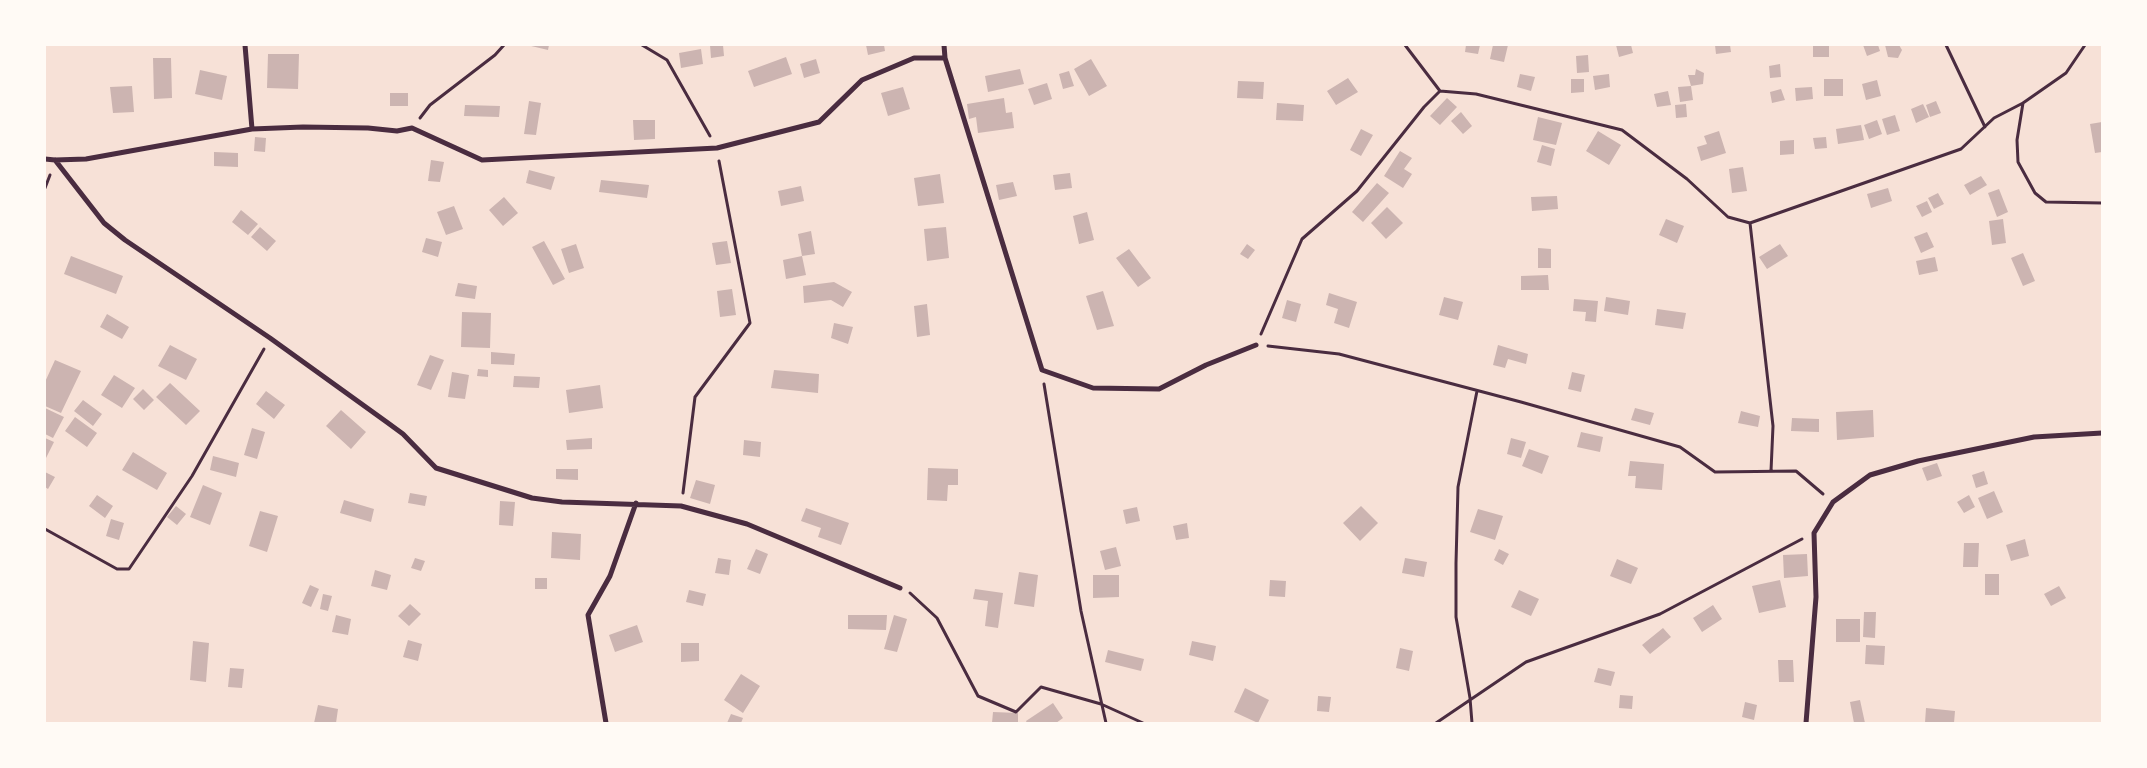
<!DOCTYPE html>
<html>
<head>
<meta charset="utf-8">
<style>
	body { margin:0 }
	#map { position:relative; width:2147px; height:768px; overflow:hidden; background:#f7e1d7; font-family:"Fira Sans Condensed",sans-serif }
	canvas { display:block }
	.frame { position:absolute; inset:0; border:46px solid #fffaf5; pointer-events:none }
</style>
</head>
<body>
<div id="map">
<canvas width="2147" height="768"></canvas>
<div class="frame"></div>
</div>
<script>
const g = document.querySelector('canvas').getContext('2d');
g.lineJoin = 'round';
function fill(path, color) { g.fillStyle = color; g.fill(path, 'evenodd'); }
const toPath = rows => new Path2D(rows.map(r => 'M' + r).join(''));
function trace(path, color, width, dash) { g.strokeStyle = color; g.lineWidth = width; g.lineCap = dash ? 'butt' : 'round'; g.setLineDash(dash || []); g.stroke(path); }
fill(toPath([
	[527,45,549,45,548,50],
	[710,45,723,45,724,56,711,58],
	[866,45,884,45,885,51,868,55],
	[1466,45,1480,45,1478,54,1465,52],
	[1493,45,1508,45,1504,62,1490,59],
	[1616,45,1631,45,1633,53,1619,57],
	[1715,45,1730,45,1731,52,1716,54],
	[1813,45,1829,45,1829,57,1813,57],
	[1863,45,1878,45,1880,51,1867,56],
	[1885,45,1899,45,1902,50,1898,58,1888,57],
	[701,49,703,64,681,68,679,53],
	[268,54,299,54,298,89,267,88],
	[1588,55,1589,72,1577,73,1576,56],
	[786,57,792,74,754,87,748,71],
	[153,58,171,58,172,98,154,99],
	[816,59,820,73,804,78,800,64],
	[1091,59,1107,86,1089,96,1074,69],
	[1780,64,1781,77,1770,78,1769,66],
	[1020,69,1024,84,988,92,985,76],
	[1696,69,1704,73,1703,84,1691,86,1693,100,1680,102,1678,87,1691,86,1688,75,1695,75],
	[200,70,227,76,222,100,195,94],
	[1069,71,1074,86,1063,89,1059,74],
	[1520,74,1535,77,1531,91,1517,87],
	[1609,74,1610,87,1595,90,1593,76],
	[1348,78,1358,92,1336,105,1327,91],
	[1571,79,1584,79,1584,92,1571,93],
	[1824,79,1843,79,1843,96,1824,96],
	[1877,80,1881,96,1866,100,1862,84],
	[1238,81,1264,82,1263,99,1237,98],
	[1047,83,1052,99,1034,105,1028,89],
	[132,86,134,112,113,113,110,87],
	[903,87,910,109,888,116,881,93],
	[1812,87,1813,99,1796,101,1795,88],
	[1781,89,1785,100,1772,103,1770,92],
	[1668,91,1671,105,1657,107,1654,94],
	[390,93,408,93,408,106,390,106],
	[1004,98,1006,113,1012,112,1014,128,978,133,976,117,969,119,967,104],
	[1447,98,1457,107,1440,125,1430,116],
	[529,101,541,103,536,135,524,134],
	[1936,101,1941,113,1930,117,1926,105],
	[1277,103,1304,105,1303,121,1276,120],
	[1686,104,1687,117,1676,118,1675,105],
	[1923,104,1929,117,1916,123,1911,109],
	[465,105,500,106,499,117,464,116],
	[1461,112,1472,126,1463,134,1451,121],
	[1895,115,1900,131,1887,135,1882,119],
	[1538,117,1562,123,1556,145,1533,140],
	[633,120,655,120,655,139,634,140],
	[1877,120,1882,134,1869,139,1864,125],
	[2102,122,2102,152,2095,153,2090,124],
	[1861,125,1864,140,1838,144,1836,129],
	[1361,129,1373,135,1361,156,1350,150],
	[1598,131,1621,145,1609,165,1586,151],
	[1719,131,1726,153,1701,161,1697,147,1707,144,1704,136],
	[255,137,266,138,265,152,254,151],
	[1826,137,1827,148,1815,149,1813,138],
	[1794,140,1794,154,1780,155,1780,141],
	[1542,145,1555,149,1551,166,1537,162],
	[1400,151,1412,158,1404,169,1412,174,1403,188,1384,176],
	[214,152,238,153,238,167,214,166],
	[431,160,444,162,440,182,428,181],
	[1743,167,1747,191,1732,193,1729,169],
	[529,170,555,177,551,190,526,183],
	[1070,173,1072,188,1055,190,1053,175],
	[940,174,944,203,918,206,914,178],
	[1981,176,1987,185,1970,195,1964,185],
	[601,180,649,185,647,198,599,192],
	[1013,182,1017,196,999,200,996,185],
	[1377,183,1389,193,1363,222,1352,212],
	[801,186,804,201,781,206,778,191],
	[1888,188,1892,201,1871,208,1867,194],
	[1999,189,2008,212,1997,217,1988,193],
	[1938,193,1944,204,1934,209,1928,198],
	[1557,196,1558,209,1532,211,1531,197],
	[504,197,518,213,503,226,489,210],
	[1927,201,1932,212,1922,217,1916,206],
	[454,206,463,229,446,235,437,212],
	[1387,207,1403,223,1386,239,1371,223],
	[241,210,258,224,248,235,232,222],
	[1087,212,1094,240,1079,244,1073,216],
	[1666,219,1684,226,1677,243,1659,235],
	[2003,219,2006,243,1992,245,1989,221],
	[260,227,276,241,267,251,251,237],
	[946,227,949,258,927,261,924,229],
	[811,231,815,254,802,256,806,275,786,279,783,260,802,256,798,234],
	[1927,232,1934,247,1921,253,1914,237],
	[426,238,442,242,438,257,422,252],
	[544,241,565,279,553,285,532,247],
	[727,241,731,263,716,265,712,243],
	[576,244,584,268,569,273,561,249],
	[1247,244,1255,250,1248,259,1240,254],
	[1780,244,1788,256,1767,269,1759,257],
	[1538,248,1551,249,1551,268,1538,268],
	[1129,249,1151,278,1138,287,1116,258],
	[2023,253,2035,281,2023,286,2011,258],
	[71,256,123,276,116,294,64,274],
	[1935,257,1938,271,1919,275,1916,261],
	[1548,275,1549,290,1521,290,1521,276],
	[834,282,852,292,843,307,831,300,804,303,803,286],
	[458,283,477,286,475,299,455,296],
	[732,289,736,315,720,317,717,291],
	[1103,291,1114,326,1097,330,1086,296],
	[1329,293,1357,302,1349,328,1334,323,1338,309,1326,305],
	[1444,297,1463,302,1458,320,1439,315],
	[1606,297,1630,301,1628,315,1604,311],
	[1574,299,1598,301,1596,322,1585,321,1586,312,1573,311],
	[1287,300,1301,304,1296,322,1282,318],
	[927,304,930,335,917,337,914,306],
	[1657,309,1686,313,1683,329,1655,325],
	[462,312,491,313,490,348,461,347],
	[107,314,129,327,122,339,100,327],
	[834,323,853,327,848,344,831,338],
	[170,345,197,359,186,380,158,366],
	[1498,345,1528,354,1526,364,1508,359,1505,368,1493,365],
	[491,352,515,354,514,365,491,364],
	[430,355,444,360,431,390,417,385],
	[55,360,81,371,61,413,45,406,45,382],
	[478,369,488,370,488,377,477,376],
	[774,370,819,374,818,393,771,388],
	[452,372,469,375,465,399,448,397],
	[1572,372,1585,375,1581,392,1568,389],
	[114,375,135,388,122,408,101,395],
	[514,376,540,377,539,388,513,387],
	[170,383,200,411,186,425,156,397],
	[600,385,603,408,569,413,566,390],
	[143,389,154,400,144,410,133,399],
	[266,391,285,405,274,419,256,404],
	[83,400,102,414,93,426,74,411],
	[45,408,64,417,53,438,45,434],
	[1635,408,1654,413,1650,425,1631,420],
	[341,410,366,432,351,449,326,426],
	[1873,410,1874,437,1837,440,1836,412],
	[1741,411,1760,416,1758,427,1738,423],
	[75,417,97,433,87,447,65,431],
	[1792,418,1819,419,1819,432,1791,431],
	[252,428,265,432,257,459,244,455],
	[1581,432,1603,437,1600,452,1577,447],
	[45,438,54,442,45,460],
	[592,438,592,449,567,450,566,440],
	[1511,438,1526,442,1521,458,1507,454],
	[744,440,761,442,760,457,743,455],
	[1529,449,1549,456,1542,474,1522,466],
	[133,452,167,473,157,490,122,470],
	[213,456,239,463,236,477,210,470],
	[1630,461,1664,464,1662,490,1635,488,1636,476,1628,476],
	[1937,463,1942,476,1927,481,1922,468],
	[928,468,958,469,958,485,948,485,947,501,927,500],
	[556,469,578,469,578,480,556,479],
	[1984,471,1988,484,1976,488,1972,475],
	[45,472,55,477,48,489,45,487],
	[696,480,715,485,710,504,690,498],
	[203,485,222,493,210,525,190,517],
	[1994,491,2003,512,1987,519,1978,498],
	[410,493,427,496,425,506,408,503],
	[97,495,113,506,105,518,89,506],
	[1969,495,1975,507,1964,513,1957,502],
	[344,500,374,509,371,522,340,513],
	[500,501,515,502,513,526,499,525],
	[176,506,186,514,177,525,167,517],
	[1361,506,1378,523,1360,541,1343,523],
	[1137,507,1140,521,1126,524,1123,510],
	[806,508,849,523,841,545,818,537,821,528,801,521],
	[1478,509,1503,516,1495,540,1470,532],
	[260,511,278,516,267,552,249,546],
	[111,519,124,523,119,540,106,536],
	[1187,523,1189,538,1176,540,1173,526],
	[552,532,581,534,580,560,551,558],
	[2025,539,2029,556,2011,561,2006,545],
	[1964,543,1979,543,1978,567,1963,567],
	[1116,547,1121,566,1105,570,1100,551],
	[756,549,768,554,760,574,747,569],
	[1499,549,1509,554,1503,565,1494,560],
	[1807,554,1808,576,1784,578,1783,555],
	[415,558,425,561,421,571,411,568],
	[718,558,731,560,729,575,715,573],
	[1405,558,1427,562,1424,577,1402,573],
	[1617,559,1638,568,1631,584,1610,576],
	[375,570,391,575,387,590,371,586],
	[1019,572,1038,575,1034,607,1014,604],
	[1985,574,1999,574,1999,595,1985,595],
	[1093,575,1119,575,1119,597,1093,598],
	[535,578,547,578,547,589,535,589],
	[1270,580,1286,581,1285,597,1269,596],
	[1780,580,1786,607,1759,613,1752,586],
	[310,585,319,589,311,607,302,603],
	[2059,586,2066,598,2051,606,2044,594],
	[975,589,1003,593,998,628,985,626,988,601,973,599],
	[689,590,706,594,703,606,686,602],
	[1519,590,1539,599,1531,616,1511,607],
	[323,594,332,596,328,611,320,609],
	[410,604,421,614,409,626,398,616],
	[1713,605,1722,619,1702,632,1693,618],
	[1864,612,1876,612,1875,638,1863,637],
	[336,615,351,619,348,635,332,632],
	[848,615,887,615,886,630,848,629],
	[894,615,907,619,897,652,884,649],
	[1836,619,1860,619,1860,642,1836,642],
	[637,625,643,642,615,652,609,635],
	[1663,628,1671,637,1650,654,1642,645],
	[408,640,422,644,418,661,403,657],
	[193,641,209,643,206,682,190,680],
	[1192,641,1216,646,1213,661,1189,655],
	[681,643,699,643,699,661,681,662],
	[1866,645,1885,646,1884,665,1865,664],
	[1400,648,1413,651,1409,671,1396,668],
	[1108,650,1144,659,1141,671,1105,662],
	[1778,660,1793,660,1794,682,1779,682],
	[230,668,244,669,242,688,228,687],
	[1598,668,1615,672,1611,686,1594,682],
	[741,674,760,686,743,713,724,700],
	[1245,688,1269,700,1258,723,1234,712],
	[1620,695,1633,696,1632,709,1619,708],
	[1318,696,1331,697,1329,712,1317,711],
	[1860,700,1865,723,1854,723,1850,702],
	[1745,702,1757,705,1754,720,1742,717],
	[1053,703,1063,718,1056,723,1027,723,1026,721],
	[318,705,338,709,336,723,314,723],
	[1926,708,1955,711,1954,723,1925,723],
	[993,712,1018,713,1018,723,992,723],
	[731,714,743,718,741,723,727,723]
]), '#ccb4b1');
trace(toPath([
	[642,45,667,60,710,136],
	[1405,45,1440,91,1476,94,1622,130,1687,179,1728,217,1750,223,1961,149,1994,118,2023,103,2066,73,2085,45],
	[1946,45,1985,127],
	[2023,103,2017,140,2018,162,2035,193,2046,202,2102,203],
	[420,118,430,105,495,55,504,45],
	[45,188,50,175],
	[1750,223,1773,426,1771,471],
	[1261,334,1302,239,1357,191,1424,107,1440,91],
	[1268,346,1339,354,1521,402,1680,447,1715,472,1796,471,1823,494],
	[1044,384,1081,611,1106,723],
	[683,493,695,397,750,323,719,161],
	[45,529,117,569,129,569,192,476,264,349],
	[910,593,937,618,978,696,1016,712,1041,687,1101,704,1143,723],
	[1436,723,1526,662,1660,614,1802,539],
	[1472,723,1470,698,1456,617,1456,563,1458,487,1477,391]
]), '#4a2c40', 3);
trace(toPath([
	[245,45,252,129],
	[944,45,945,58,1042,370,1093,388,1159,389,1206,365,1256,345],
	[45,159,55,160,86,159,252,129,303,127,368,128,397,131,412,128,482,160,717,148,819,122,862,80,914,58,945,58],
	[55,160,104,223,125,240,270,338,388,423,403,434,436,468,532,498,562,502,681,506,747,524,900,588],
	[606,723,588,615,610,576,636,503],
	[1806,723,1816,597,1814,533,1833,502,1870,475,1918,461,2034,437,2102,433]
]), '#4a2c40', 5);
</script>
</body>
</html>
